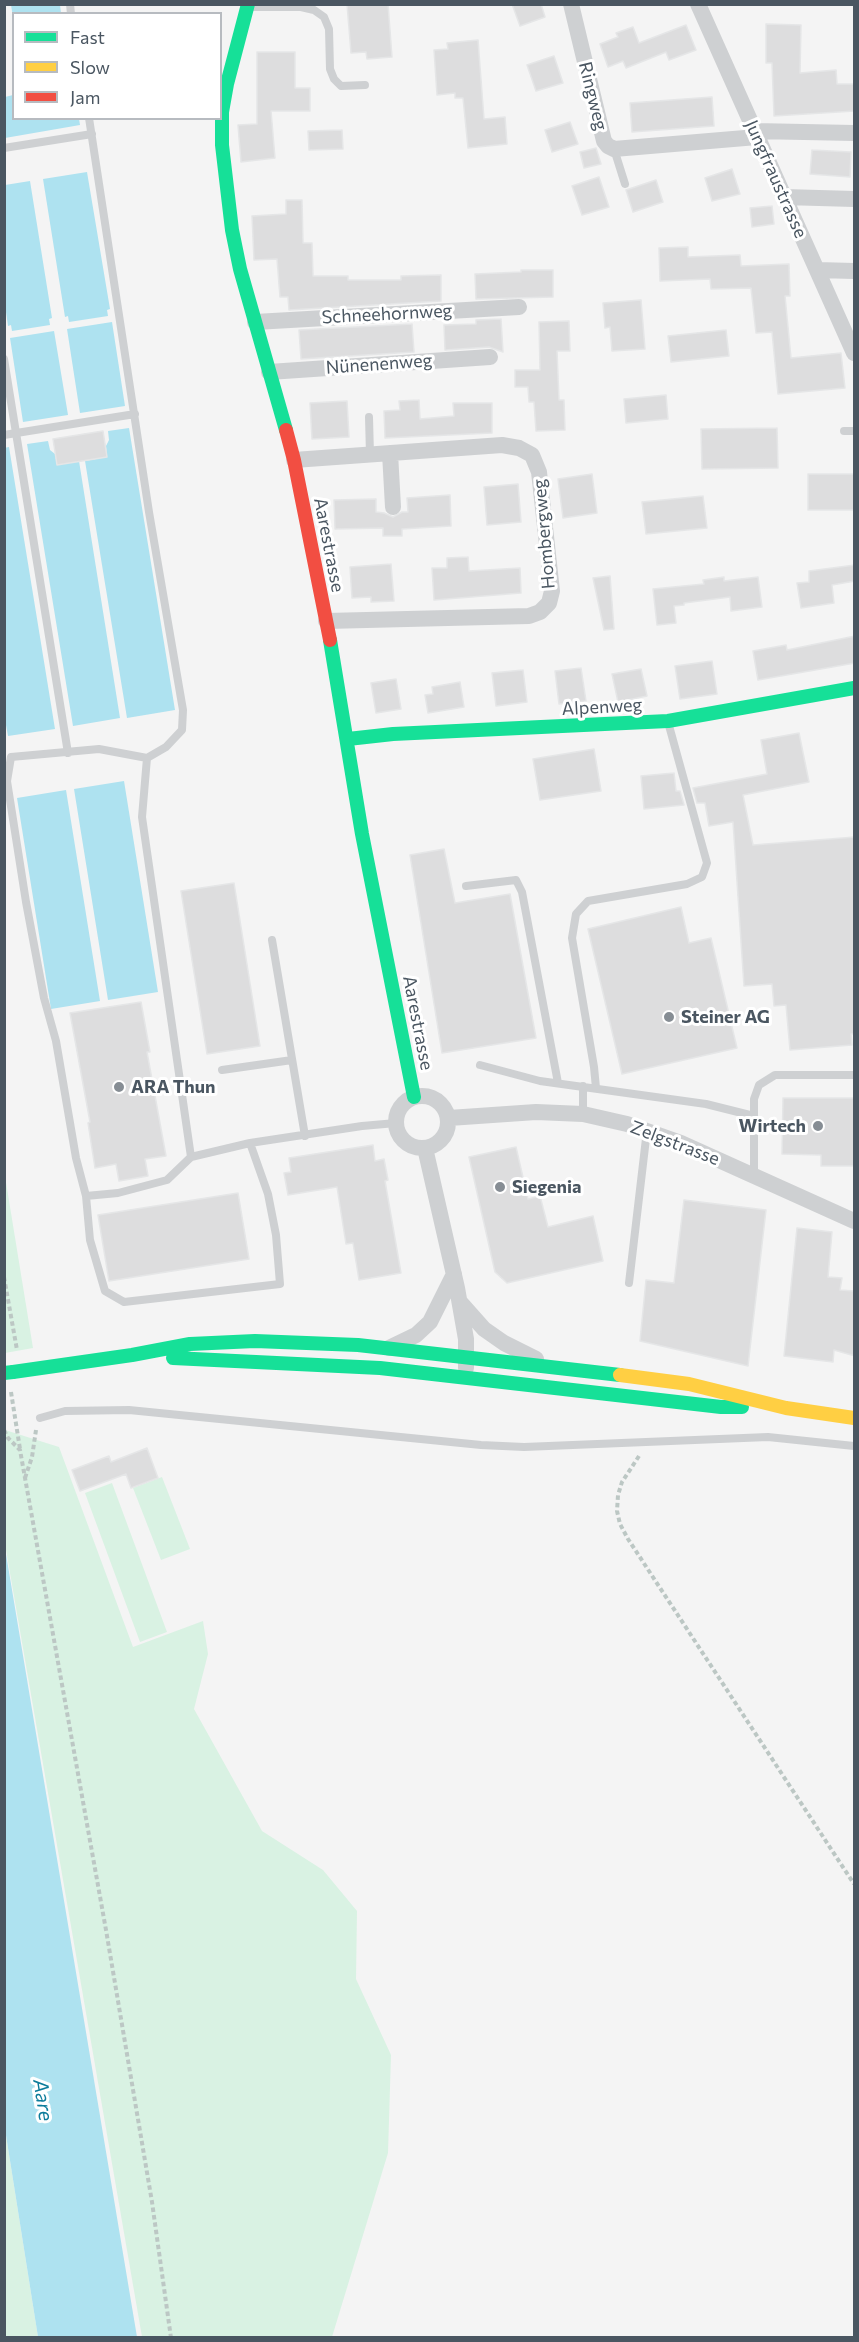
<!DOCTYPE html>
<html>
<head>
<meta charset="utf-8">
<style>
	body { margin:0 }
	#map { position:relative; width:859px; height:2342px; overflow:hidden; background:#f4f4f4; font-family:Commissioner,sans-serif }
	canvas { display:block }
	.frame { position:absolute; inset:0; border:6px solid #4a5661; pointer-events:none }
	.legend { position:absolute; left:12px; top:12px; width:210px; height:108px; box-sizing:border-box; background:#fff; border:2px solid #b7bbc0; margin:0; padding:8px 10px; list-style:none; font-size:18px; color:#4a5661 }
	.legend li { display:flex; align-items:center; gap:12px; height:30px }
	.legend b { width:30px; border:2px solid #b7bbc0 }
</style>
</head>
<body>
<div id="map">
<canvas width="859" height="2342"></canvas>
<div class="frame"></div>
<ul class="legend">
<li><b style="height:8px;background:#16e098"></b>Fast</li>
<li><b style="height:8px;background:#ffcf43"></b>Slow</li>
<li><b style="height:8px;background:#f24e42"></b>Jam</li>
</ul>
</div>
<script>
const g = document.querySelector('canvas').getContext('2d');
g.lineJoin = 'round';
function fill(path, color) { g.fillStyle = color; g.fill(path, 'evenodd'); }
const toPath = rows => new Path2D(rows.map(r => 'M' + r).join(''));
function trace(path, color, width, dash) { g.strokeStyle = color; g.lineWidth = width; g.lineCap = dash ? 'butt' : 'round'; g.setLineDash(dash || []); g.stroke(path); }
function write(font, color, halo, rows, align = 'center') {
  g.font = font + ' Commissioner,sans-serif'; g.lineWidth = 6; g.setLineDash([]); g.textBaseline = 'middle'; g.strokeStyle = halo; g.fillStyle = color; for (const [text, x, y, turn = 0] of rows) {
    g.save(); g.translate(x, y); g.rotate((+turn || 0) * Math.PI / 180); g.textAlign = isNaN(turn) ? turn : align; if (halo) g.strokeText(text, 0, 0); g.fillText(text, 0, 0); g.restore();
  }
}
fill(toPath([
	[4,1170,33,1348,5,1353,4,1353],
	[5,1430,59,1447,133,1647,203,1621,208,1654,194,1709,262,1831,323,1870,357,1911,356,1979,391,2055,388,2153,332,2337,142,2337,5,1544],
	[162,1477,190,1549,161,1560,133,1488],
	[112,1483,167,1632,140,1642,85,1493],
	[5,2129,38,2337,5,2337]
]), '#d9f2e3');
fill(toPath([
	[11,5,60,5,61,13,14,14,13,17],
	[13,95,14,118,79,119,80,125,5,138,5,97],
	[87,172,110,309,107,310,108,316,69,322,68,316,65,317,43,179],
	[30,181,52,318,49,319,50,325,12,331,11,325,8,326,5,305,5,185],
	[112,322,125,406,80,413,67,329],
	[54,331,68,415,23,422,10,338],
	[129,428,175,710,127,718,85,461,107,457,106,446,109,440,108,431],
	[48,441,50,450,55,454,57,465,79,461,120,718,73,726,27,444],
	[9,447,55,729,8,736,4,714,4,448],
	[124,781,158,992,108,1000,74,789],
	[66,790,100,1001,51,1009,17,798],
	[4,1548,5,1548,137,2337,38,2337,5,2129]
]), '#aee2f0');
const building = toPath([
	[347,4,388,4,392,57,367,59,366,52,351,53,347,4],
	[512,4,541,4,545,17,520,26,512,4],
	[766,24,801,25,800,73,836,70,837,84,855,84,855,111,774,116,772,63,766,63,766,24],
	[686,25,696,50,669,60,666,52,626,68,623,61,608,67,600,44,618,37,616,33,633,27,639,43,686,25],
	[478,40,484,119,505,117,507,144,468,148,463,98,455,98,455,93,437,95,434,50,448,49,447,43,478,40],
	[257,52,295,52,295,88,310,88,310,111,271,111,275,158,241,162,238,125,257,124,257,52],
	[554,56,563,83,536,91,527,65,554,56],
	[712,97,714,126,632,132,630,103,712,97],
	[570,122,578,144,552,152,545,130,570,122],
	[342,130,343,149,309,150,308,131,342,130],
	[596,148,601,164,584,168,580,152,596,148],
	[812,150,851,152,850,177,810,174,812,150],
	[732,169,740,194,712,201,705,178,732,169],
	[599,177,609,207,582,215,572,186,599,177],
	[656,180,663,202,633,212,626,190,656,180],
	[286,200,302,200,303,243,312,243,313,276,348,276,348,280,401,280,401,276,441,275,441,301,289,310,288,297,280,297,277,259,254,260,252,216,286,214,286,200],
	[772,206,774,224,752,227,750,208,772,206],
	[688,247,688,257,740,255,741,266,789,264,790,296,785,296,791,358,841,353,845,388,778,394,772,332,756,333,751,288,711,289,710,279,660,281,659,248,688,247],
	[521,270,553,270,553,297,476,299,475,274,521,272,521,270],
	[641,300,645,349,612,351,610,327,605,328,603,303,641,300],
	[501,319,503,352,489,347,445,350,444,325,476,324,476,320,501,319],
	[569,321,570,351,557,351,559,400,564,400,565,430,536,431,534,402,529,402,528,387,515,387,515,370,540,370,539,322,569,321],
	[412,324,414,352,301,359,299,330,412,324],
	[726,330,729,356,671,362,668,336,726,330],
	[666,395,668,419,626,423,624,399,666,395],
	[419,400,420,419,454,416,453,403,492,403,492,433,385,438,384,411,400,410,399,401,419,400],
	[347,401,349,437,312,439,310,403,347,401],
	[777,428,778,468,702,469,701,429,777,428],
	[103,431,107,457,57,465,53,439,103,431],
	[592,474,597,513,563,518,558,479,592,474],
	[808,474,855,474,855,510,808,510,808,474],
	[518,484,521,522,487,525,484,487,518,484],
	[450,495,451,526,402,529,402,536,383,536,383,528,335,529,334,500,376,499,376,512,384,513,393,517,402,512,408,512,407,498,450,495],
	[703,496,707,528,646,534,642,502,703,496],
	[468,557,469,571,520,568,521,593,434,600,432,568,447,568,447,558,468,557],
	[391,564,394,601,371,602,371,597,352,598,350,567,391,564],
	[855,565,855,581,832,585,834,603,801,608,797,583,809,582,809,571,855,565],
	[610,576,614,629,604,630,593,578,610,576],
	[724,577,724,581,758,577,762,607,731,611,730,597,684,603,684,605,674,606,676,623,657,625,653,589,704,584,703,580,724,577],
	[855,636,855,663,758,680,753,651,786,645,787,650,855,636],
	[712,661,717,694,680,699,675,666,712,661],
	[581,668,586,701,559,704,555,671,581,668],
	[641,669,647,696,618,702,612,674,641,669],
	[523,670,527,702,496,706,492,673,523,670],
	[396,679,401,709,376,713,371,683,396,679],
	[460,682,464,707,428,713,425,695,433,694,432,687,460,682],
	[799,733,809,782,743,795,753,845,855,837,855,1034,851,1034,852,1045,790,1050,786,1005,774,1006,772,984,744,986,733,822,709,826,705,803,697,803,693,788,767,774,761,740,799,733],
	[594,749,601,791,540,800,533,759,594,749],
	[674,773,676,791,680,791,684,805,644,809,641,776,674,773],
	[444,849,455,903,510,894,536,1038,442,1053,410,855,444,849],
	[234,883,260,1046,207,1054,181,891,234,883],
	[681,907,689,943,711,938,737,1048,622,1074,588,929,681,907],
	[141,1002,150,1052,147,1052,166,1156,145,1159,148,1176,119,1181,116,1164,95,1168,88,1123,90,1122,70,1013,141,1002],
	[783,1098,855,1098,855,1166,821,1166,821,1155,782,1154,783,1098],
	[373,1145,375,1161,384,1159,388,1180,385,1181,401,1273,359,1280,353,1243,346,1244,337,1187,288,1195,284,1173,291,1172,289,1158,373,1145],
	[516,1147,528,1199,540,1196,548,1227,593,1216,603,1261,507,1283,495,1272,469,1157,516,1147],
	[238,1193,249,1259,109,1281,98,1215,238,1193],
	[684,1200,766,1210,748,1366,640,1341,646,1280,674,1283,684,1200],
	[797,1228,832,1232,828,1277,842,1278,840,1290,855,1291,855,1356,834,1350,833,1362,784,1356,797,1228],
	[147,1448,158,1478,131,1488,126,1474,80,1491,72,1470,109,1456,111,1462,147,1448]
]);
fill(building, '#ddddde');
trace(building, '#e5e6e7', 1.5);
trace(toPath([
	[4,1277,17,1350],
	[11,1392,20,1449],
	[4,1430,8,1438,20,1450,106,1930,152,2202,171,2338],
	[639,1456,622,1482,618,1495,617,1511,620,1524,628,1539,854,1884],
	[25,1478,32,1457,36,1430]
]), '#bcc7c4', 4, [4.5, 3]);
trace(toPath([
	[70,4,71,14],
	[251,7,301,7,314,10,324,17,329,29,330,69,334,79,341,86,365,85],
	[89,118,149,512,183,710,182,730,166,747,147,758],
	[4,148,92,134],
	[614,149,625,184],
	[4,359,68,753],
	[369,417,370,455],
	[844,431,854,431],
	[4,435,135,414],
	[466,886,516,880,522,892,558,1083],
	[272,940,305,1136],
	[480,1065,540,1081,706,1104,754,1116],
	[222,1070,292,1060],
	[583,1086,583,1114],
	[596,1088,594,1067,572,938,576,914,588,901,687,884,702,877,707,863,668,722],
	[191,1157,142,817,147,758,99,749,11,757,7,781,26,902,44,998,56,1041,76,1158,86,1196,90,1240,105,1291,124,1302,280,1284,276,1235,268,1194,250,1143],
	[754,1175,754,1099,759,1085,775,1075,854,1075],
	[86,1196,118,1193,167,1180,191,1157,250,1143,362,1126,396,1123],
	[629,1283,647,1130],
	[40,1418,65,1411,129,1410,481,1445,524,1447,768,1437,854,1446]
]), '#ced0d2', 8);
trace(toPath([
	[571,4,604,141,608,146,614,149,757,137],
	[698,4,854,353],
	[754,131,854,133],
	[784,197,854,199],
	[817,270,854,271],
	[255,322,519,307],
	[269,372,490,357],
	[390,453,393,507],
	[294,460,502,445,519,448,532,455,539,472,552,591,549,603,540,612,529,616,326,621],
	'396 1122a26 26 0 1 1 52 0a26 26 0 1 1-52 0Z',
	[449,1118,536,1112,583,1114,627,1124,681,1143,854,1221],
	[425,1148,457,1288,466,1339,466,1368],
	[460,1302,484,1329,504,1343,536,1359],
	[389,1348,416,1335,430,1322,454,1274]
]), '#ced0d2', 16);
trace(toPath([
	[248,4,227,84,222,112,222,145,232,230,240,269,286,430],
	[330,640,362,834,414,1097],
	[348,739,393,734,668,721,854,688],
	[173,1358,380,1368,721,1407,742,1407],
	[13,1372,132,1355,190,1344,255,1341,358,1345,620,1375]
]), '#16e098', 14);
trace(toPath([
	[620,1375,689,1384,786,1408,854,1418]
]), '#ffcf43', 14);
trace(toPath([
	[286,430,294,460,330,640]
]), '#f24e42', 14);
trace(toPath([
	[4,1373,13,1372]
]), '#16e098', 14);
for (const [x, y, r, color] of [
	[669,1017,6,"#868d94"],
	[119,1087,6,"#868d94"],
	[818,1126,6,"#868d94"],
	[500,1187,6,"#868d94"]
]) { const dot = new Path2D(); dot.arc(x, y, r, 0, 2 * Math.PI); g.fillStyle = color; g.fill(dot); trace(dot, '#fff', 2); }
write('18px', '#4a5661', '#fff', [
	["Ringweg",593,96,76],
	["Jungfraustrasse",776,179,66],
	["Schneehornweg",387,314,-3],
	["Nünenenweg",379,364,-4],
	["Hombergweg",544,534,-95],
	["Aarestrasse",329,545,79],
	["Alpenweg",602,707,-3],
	["Aarestrasse",418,1023,79],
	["Zelgstrasse",675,1143,21]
]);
write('bold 18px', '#4a5661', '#fff', [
	["Steiner AG",681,1017],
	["ARA Thun",131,1087],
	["Wirtech",806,1126,"right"],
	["Siegenia",512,1187]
], 'left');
write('italic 20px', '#0c7c9b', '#fff', [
	["Aare",43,2100,81]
]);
</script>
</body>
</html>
